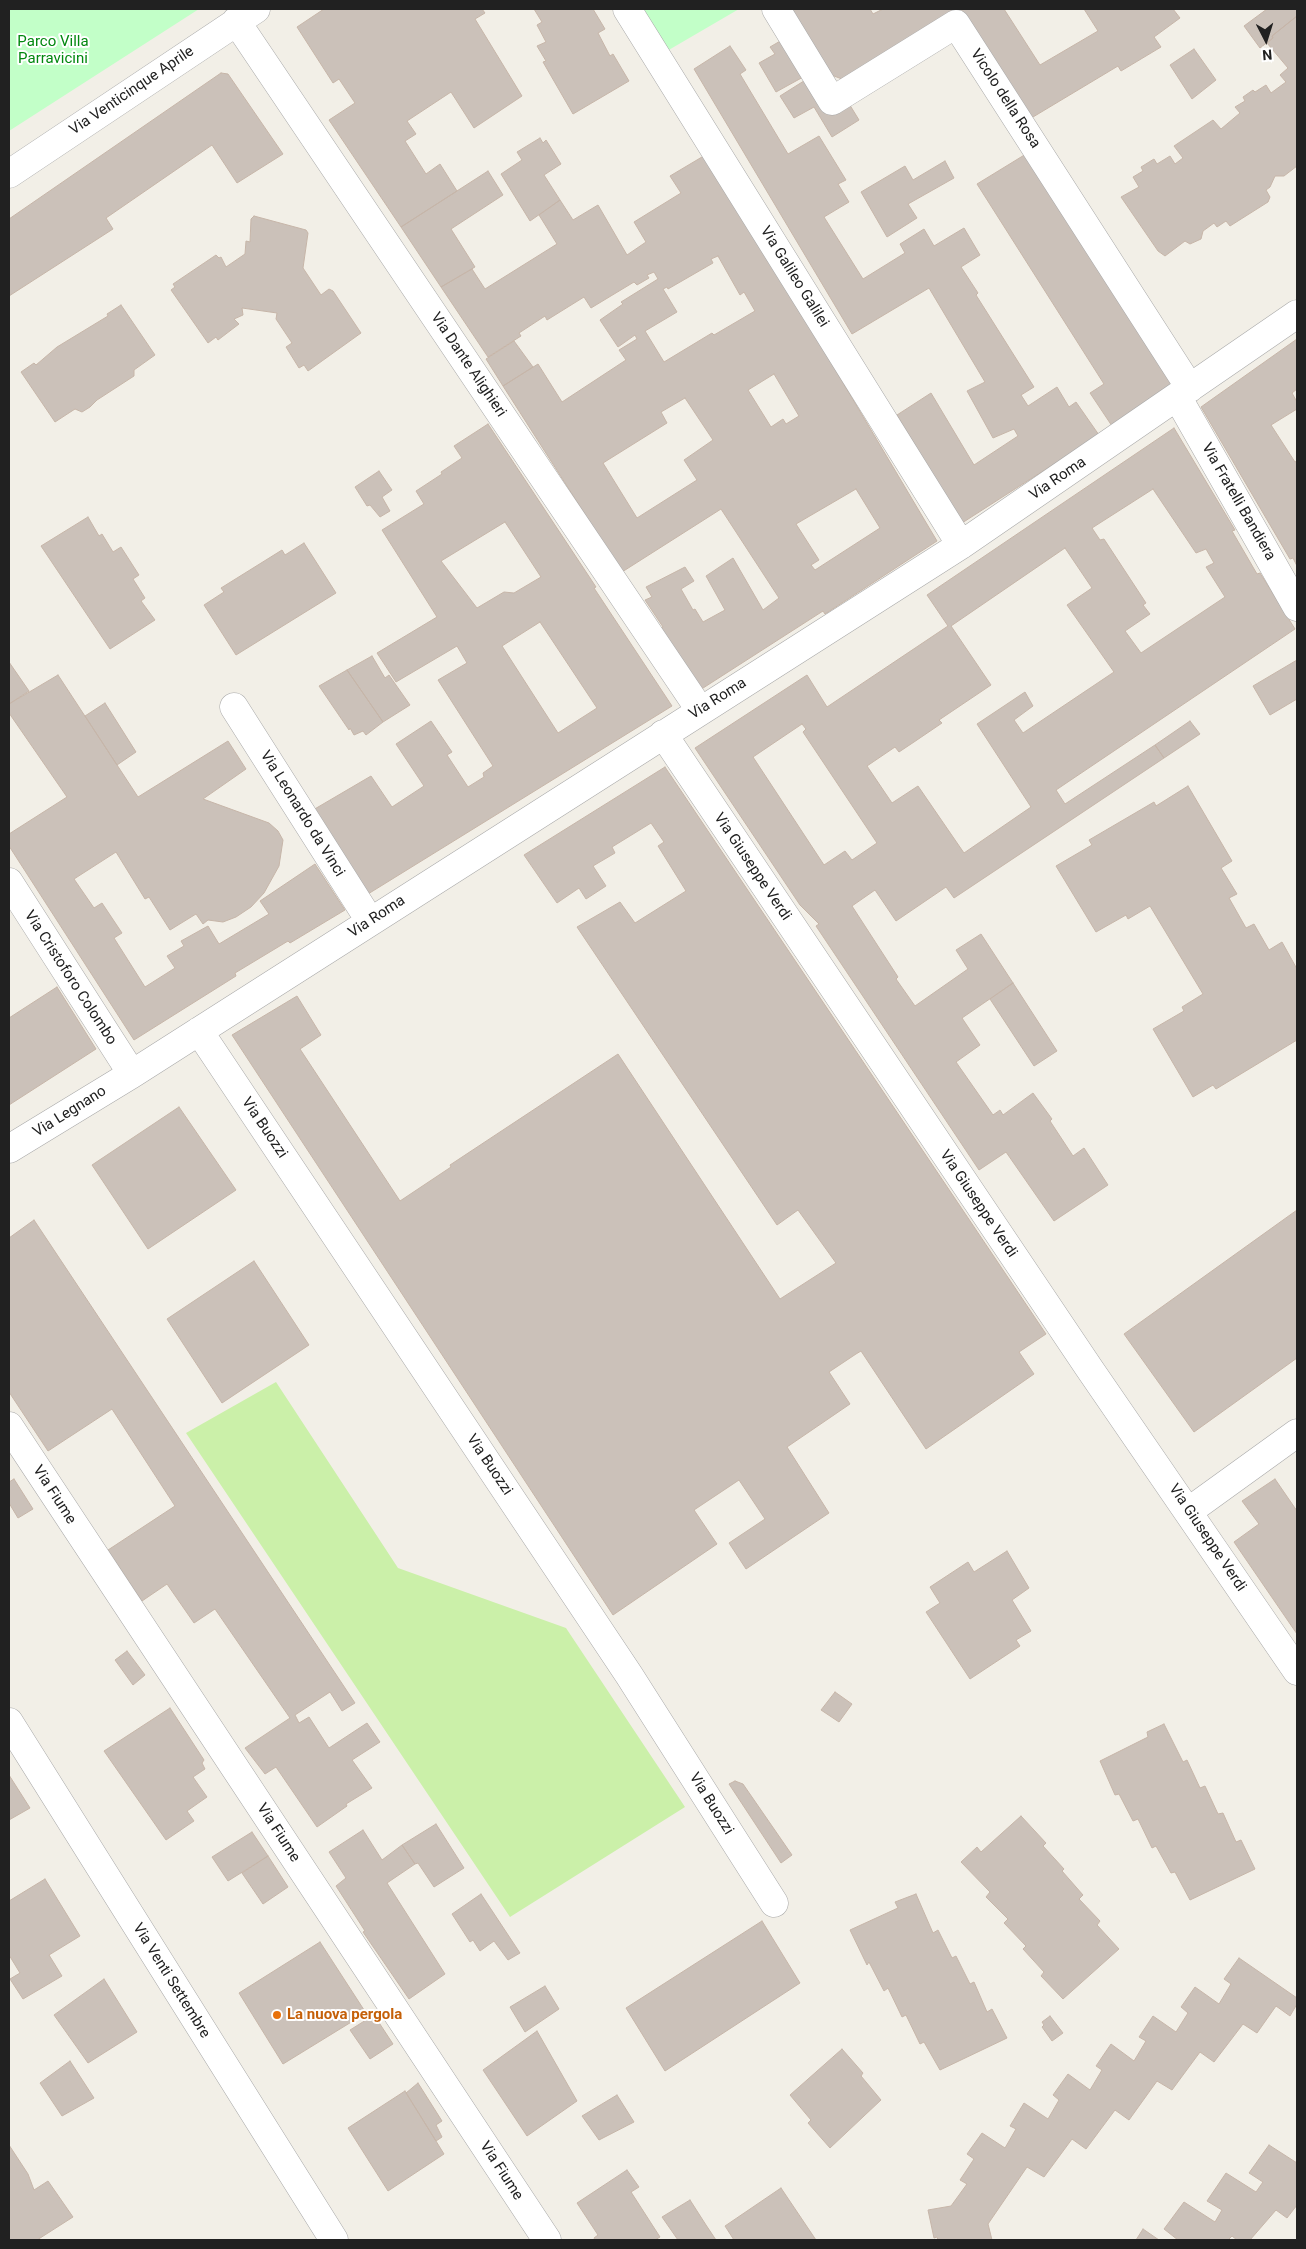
<!DOCTYPE html>
<html>
<head>
<meta charset="utf-8">
<style>
	body { margin:0 }
	#map { position:relative; width:1306px; height:2249px; overflow:hidden; background:#f2efe7; font-family:Roboto,sans-serif }
	canvas { display:block }
	.frame { position:absolute; inset:0; border:10px solid #212121; pointer-events:none }
	.north { position:absolute; left:1241px; top:15px; width:50px; height:50px; -webkit-text-stroke:4px #fff; paint-order:stroke; rotate:175deg; font-size:14px; font-weight:700; line-height:20px; text-align:center; color:#212121 }
	.north::after { content:''; display:block; margin:auto; width:18px; height:22px; background:#212121; clip-path:polygon(50% 0,100% 100%,50% 72%,0 100%) }
</style>
</head>
<body>
<div id="map">
<canvas width="1306" height="2249"></canvas>
<div class="frame"></div>
<div class="north">N</div>
</div>
<script>
const g = document.querySelector('canvas').getContext('2d');
g.lineJoin = 'round';
function fill(path, color) { g.fillStyle = color; g.fill(path, 'evenodd'); }
const toPath = rows => new Path2D(rows.map(r => 'M' + r).join(''));
function trace(path, color, width, dash) { g.strokeStyle = color; g.lineWidth = width; g.lineCap = dash ? 'butt' : 'round'; g.setLineDash(dash || []); g.stroke(path); }
function write(font, color, halo, rows, align = 'center') {
  g.font = font + ' Roboto,sans-serif'; g.lineWidth = 4; g.setLineDash([]); g.textBaseline = 'middle'; g.strokeStyle = halo; g.fillStyle = color; for (const [text, x, y, turn = 0] of rows) {
    g.save(); g.translate(x, y); g.rotate((+turn || 0) * Math.PI / 180); g.textAlign = isNaN(turn) ? turn : align; if (halo) g.strokeText(text, 0, 0); g.fillText(text, 0, 0); g.restore();
  }
}
fill(toPath([
	[276,1382,398,1568,566,1628,685,1807,510,1917,186,1433]
]), '#cbf0a9');
fill(toPath([
	[9,9,199,9,9,131],
	[640,9,739,9,667,51]
]), '#c2ffc8');
const building = toPath([
	[324,9,482,9,485,13,475,19,522,96,474,128,451,92,407,121,416,134,405,141,426,174,440,164,457,191,401,227,329,120,355,103,339,79,333,83,297,27,324,9],
	[534,9,593,9,605,29,598,33,610,56,613,54,629,81,573,114,543,62,546,61,537,46,546,42,537,25,542,22,534,9],
	[788,9,870,9,873,14,883,9,956,9,842,79,826,73,788,9],
	[961,9,1004,9,1040,65,1098,31,1084,9,1173,9,1180,18,1154,37,1161,47,1121,71,1118,66,1028,120,961,9],
	[1267,9,1297,9,1297,16,1272,36,1273,38,1260,48,1244,26,1267,9],
	[1297,16,1297,166,1284,176,1275,176,1270,187,1266,190,1270,197,1268,202,1230,226,1226,221,1217,227,1214,223,1203,231,1201,239,1190,244,1185,241,1165,256,1158,251,1121,197,1139,187,1133,177,1143,171,1141,167,1154,159,1157,164,1170,156,1175,164,1183,158,1174,146,1213,120,1221,129,1240,113,1235,107,1245,101,1243,97,1253,90,1255,92,1266,85,1271,93,1286,82,1280,75,1288,68,1267,43,1273,38,1272,36,1297,16],
	[782,40,805,76,776,92,759,63,775,54,770,47,782,40],
	[730,46,746,70,740,74,788,154,819,136,846,180,838,184,849,202,824,217,863,279,905,253,900,244,924,229,934,246,964,228,980,255,961,267,978,293,976,295,1034,387,1021,395,1028,406,1057,387,1069,407,1076,402,1099,435,962,523,897,415,931,393,974,465,1018,436,1014,429,993,438,967,391,985,382,929,288,852,334,694,69,730,46],
	[1194,49,1216,80,1192,99,1170,65,1194,49],
	[221,73,228,74,283,154,237,183,212,145,106,218,113,229,9,296,9,219,221,73],
	[807,79,829,114,848,102,859,120,832,137,814,107,794,118,780,96,807,79],
	[540,138,543,143,546,140,561,164,544,175,560,200,530,221,501,174,522,160,517,152,540,138],
	[707,154,937,541,825,614,823,611,700,690,660,628,663,627,645,600,652,597,646,587,685,567,694,581,681,589,693,610,695,609,703,622,725,610,706,576,733,558,763,610,779,598,721,509,622,572,503,386,538,364,562,402,626,360,619,350,637,339,635,335,618,347,600,320,623,304,621,302,658,279,654,272,647,275,649,278,637,285,634,282,591,308,584,297,547,320,545,316,519,333,521,336,488,357,441,287,472,269,485,289,557,244,539,215,560,200,573,220,598,205,627,255,646,242,634,222,681,193,670,176,707,154],
	[718,256,740,295,744,292,755,311,714,335,712,333,664,362,645,331,677,312,663,289,667,287,668,289,713,263,711,259,718,256],
	[774,374,799,416,786,424,783,419,771,427,748,390,774,374],
	[685,398,713,440,684,460,697,480,637,518,603,463,667,423,661,412,685,398],
	[856,489,880,528,815,570,811,565,819,560,796,524,856,489],
	[1026,154,1173,387,1112,426,1090,393,1104,384,977,184,1026,154],
	[945,161,954,178,908,204,917,218,887,237,861,192,905,166,913,180,945,161],
	[488,171,503,195,451,229,475,267,441,287,401,227,488,171],
	[254,216,306,230,308,233,303,268,321,295,329,289,333,291,361,333,308,371,304,365,299,368,286,347,292,343,276,319,277,313,242,308,243,315,234,319,239,324,218,340,216,337,208,343,171,290,175,287,173,284,216,255,219,258,221,257,226,267,245,254,246,241,250,242,251,219,254,216],
	[121,305,155,355,134,370,134,376,97,400,90,407,82,412,75,409,55,422,21,372,34,363,36,365,57,347,108,316,107,314,121,305],
	[1297,339,1297,389,1292,393,1297,402,1297,409,1271,425,1295,462,1297,461,1297,566,1293,558,1290,559,1201,407,1297,339],
	[514,341,533,367,503,386,486,359,514,341],
	[488,424,596,587,594,588,672,706,368,894,313,810,371,776,392,807,424,786,396,744,431,721,452,752,447,755,468,787,484,777,483,773,493,766,438,680,467,663,457,646,396,682,377,653,437,617,382,530,424,504,416,491,442,474,441,472,462,458,454,446,488,424],
	[505,522,541,577,514,593,504,592,477,608,441,561,505,522],
	[540,622,597,708,558,733,502,646,540,622],
	[1174,428,1235,530,1232,531,1257,574,1260,573,1295,629,1056,790,1065,804,1155,745,1164,758,954,898,946,887,896,921,875,890,852,906,898,977,896,979,915,1006,968,969,956,950,981,934,1013,983,962,1018,980,1045,956,1062,993,1115,1000,1110,1003,1115,1033,1093,1052,1119,1050,1121,1073,1156,1084,1148,1108,1185,1054,1221,1006,1152,979,1170,816,926,819,924,800,905,695,748,807,675,827,707,948,626,927,595,1174,428],
	[1153,489,1196,553,1206,549,1214,563,1206,567,1225,597,1141,653,1125,631,1150,614,1143,605,1146,603,1104,539,1100,540,1092,528,1153,489],
	[1065,548,1092,588,1067,605,1114,672,1023,733,1014,720,1033,706,1025,692,977,724,1031,807,964,853,918,786,892,803,867,766,895,747,899,752,914,742,942,723,939,720,991,685,951,626,1065,548],
	[802,724,806,729,803,732,877,843,852,860,845,851,824,865,753,757,802,724],
	[379,471,392,490,382,497,390,511,380,517,370,505,367,506,355,487,379,471],
	[88,517,99,536,102,534,113,552,121,547,139,575,133,579,145,598,141,601,155,620,110,649,41,546,88,517],
	[304,543,336,593,236,655,204,605,224,592,221,588,282,550,285,555,304,543],
	[372,656,385,678,389,675,410,705,383,722,347,670,372,656],
	[1297,660,1297,699,1270,715,1253,686,1297,660],
	[9,662,29,691,9,704,9,662],
	[347,670,383,722,366,735,363,731,354,735,350,728,349,730,319,686,347,670],
	[58,675,138,797,228,741,246,769,203,799,269,823,278,831,283,840,279,866,264,893,251,907,236,917,223,922,208,920,203,924,196,914,170,930,149,897,145,899,116,852,74,879,94,908,102,903,122,933,114,938,145,987,175,968,167,956,184,946,181,941,208,926,219,944,269,914,260,901,315,864,345,910,290,943,288,941,235,973,236,976,134,1040,9,846,9,834,67,797,9,713,9,704,58,675],
	[105,703,136,752,117,765,85,716,105,703],
	[1190,721,1200,734,1164,758,1155,745,1190,721],
	[665,767,1046,1334,1019,1352,1034,1374,926,1449,861,1351,856,1354,829,1372,850,1404,787,1447,829,1513,746,1569,729,1543,765,1519,739,1480,694,1510,717,1544,613,1615,232,1035,297,996,321,1035,300,1049,400,1201,451,1167,450,1165,618,1054,780,1299,836,1263,798,1210,777,1225,577,927,620,902,635,923,686,891,658,846,664,842,651,823,612,847,615,853,593,866,606,886,586,899,579,888,557,903,524,855,665,767],
	[1188,786,1232,861,1221,868,1237,894,1229,898,1246,928,1254,924,1269,950,1282,942,1297,969,1297,1040,1216,1089,1213,1085,1193,1097,1153,1029,1184,1011,1182,1007,1203,994,1150,906,1128,919,1126,915,1096,932,1056,866,1092,845,1089,840,1154,802,1156,806,1188,786],
	[1013,983,1057,1051,1034,1066,990,999,1013,983],
	[57,987,96,1049,9,1105,9,1018,57,987],
	[179,1107,236,1190,148,1249,92,1165,179,1107],
	[1297,1210,1297,1358,1194,1432,1124,1334,1297,1210],
	[34,1220,355,1703,342,1711,330,1692,295,1715,299,1723,309,1717,329,1748,367,1723,380,1742,352,1760,372,1788,346,1804,347,1806,317,1827,276,1767,265,1774,245,1748,290,1718,215,1609,194,1623,167,1584,142,1601,108,1550,175,1506,112,1409,48,1451,9,1392,9,1238,34,1220],
	[254,1261,309,1345,222,1403,167,1319,254,1261],
	[14,1479,33,1509,18,1518,9,1503,9,1482,14,1479],
	[1275,1479,1297,1511,1297,1634,1234,1542,1259,1524,1242,1501,1275,1479],
	[1007,1551,1029,1588,1012,1600,1031,1631,1016,1640,1020,1646,970,1679,926,1612,940,1603,930,1587,968,1562,974,1572,1007,1551],
	[127,1651,145,1675,133,1685,115,1660,127,1651],
	[835,1692,852,1704,839,1722,821,1710,835,1692],
	[170,1708,204,1760,202,1763,205,1769,193,1777,207,1797,187,1811,194,1821,166,1840,104,1751,170,1708],
	[1164,1724,1183,1762,1187,1760,1200,1788,1205,1786,1218,1814,1223,1813,1236,1842,1241,1840,1255,1869,1190,1900,1175,1872,1171,1873,1156,1846,1152,1848,1138,1819,1133,1821,1119,1794,1115,1795,1100,1761,1148,1737,1147,1732,1164,1724],
	[9,1775,30,1808,9,1820,9,1775],
	[735,1781,743,1784,792,1855,781,1863,729,1784,735,1781],
	[1021,1816,1046,1843,1043,1846,1064,1869,1062,1871,1083,1895,1079,1899,1100,1921,1097,1925,1119,1949,1063,1999,1041,1976,1044,1972,1023,1949,1026,1946,1004,1923,1008,1919,986,1897,990,1892,961,1862,977,1847,981,1852,1021,1816],
	[436,1824,464,1868,434,1887,418,1863,415,1864,402,1845,436,1824],
	[363,1830,382,1860,402,1845,415,1864,387,1883,445,1974,409,1999,363,1932,365,1931,336,1886,346,1878,329,1852,363,1830],
	[252,1832,268,1856,228,1881,212,1857,252,1832],
	[268,1856,288,1887,263,1904,242,1873,268,1856],
	[45,1879,80,1936,49,1955,62,1976,23,1999,10,1979,20,1973,9,1955,9,1901,45,1879],
	[481,1894,520,1953,508,1960,494,1941,480,1951,473,1940,470,1942,452,1914,481,1894],
	[916,1894,933,1933,938,1930,952,1958,956,1956,970,1984,974,1982,987,2012,992,2009,1007,2038,940,2070,924,2042,920,2044,906,2015,902,2017,888,1988,884,1991,869,1962,867,1965,850,1930,898,1908,895,1902,916,1894],
	[762,1921,800,1983,665,2071,626,2008,762,1921],
	[320,1942,366,2013,283,2064,239,1993,320,1942],
	[1239,1958,1297,1998,1297,2004,1290,2016,1276,2006,1257,2033,1243,2024,1214,2062,1200,2052,1172,2090,1157,2081,1129,2120,1115,2110,1086,2149,1072,2139,1044,2177,1027,2167,988,2224,992,2240,938,2240,937,2237,934,2238,928,2210,951,2206,967,2184,960,2180,974,2159,967,2154,982,2133,1005,2148,1016,2129,1010,2126,1024,2103,1048,2119,1059,2100,1053,2095,1068,2074,1090,2090,1102,2070,1096,2066,1111,2044,1134,2061,1146,2041,1139,2037,1153,2016,1176,2032,1188,2013,1181,2007,1195,1987,1219,2004,1231,1984,1224,1979,1239,1958],
	[104,1979,137,2032,88,2063,54,2015,104,1979],
	[545,1986,559,2009,525,2032,510,2007,545,1986],
	[374,2015,393,2044,370,2059,350,2030,374,2015],
	[1050,2016,1063,2033,1052,2041,1042,2027,1044,2025,1042,2022,1050,2016],
	[537,2031,577,2101,527,2136,483,2070,537,2031],
	[842,2049,863,2073,861,2076,881,2100,830,2148,808,2123,811,2120,790,2095,842,2049],
	[70,2061,94,2098,62,2116,40,2083,70,2061],
	[418,2083,442,2121,436,2125,442,2137,436,2141,406,2093,418,2083],
	[405,2091,444,2154,388,2191,348,2128,405,2091],
	[617,2095,634,2122,599,2140,582,2116,617,2095],
	[9,2145,28,2174,34,2190,48,2181,73,2217,37,2240,9,2240,9,2145],
	[1269,2145,1297,2163,1297,2205,1287,2218,1276,2210,1250,2240,1237,2240,1232,2236,1228,2240,1178,2240,1164,2229,1184,2202,1215,2222,1222,2210,1207,2201,1226,2173,1256,2192,1263,2182,1249,2173,1269,2145],
	[627,2170,639,2187,631,2192,660,2237,655,2240,595,2240,594,2238,598,2235,577,2203,627,2170],
	[781,2188,816,2240,734,2240,725,2226,781,2188],
	[690,2200,706,2225,716,2240,678,2240,662,2217,690,2200],
	[1143,2229,1159,2240,1136,2240,1143,2229]
]);
fill(building, '#cbc1b9');
trace(building, '#c6b5a8', 1);
const minor = toPath([
	[627,9,961,545],
	[776,9,832,101,956,24,1190,388],
	[236,21,700,710],
	[9,174,256,9],
	[1178,398,1297,607],
	[234,707,370,921],
	[663,734,1089,1368,1297,1671],
	[9,882,132,1074],
	[199,1031,629,1675,774,1903],
	[9,1149,132,1074,961,545,1297,314],
	[9,1426,547,2240],
	[1189,1511,1297,1433],
	[9,1722,334,2240]
]);
trace(minor, '#a8a8a8', 29);
trace(minor, '#fff', 28);
for (const [x, y, r, color] of [
	[277,2015,5,"#e8710a"]
]) { const dot = new Path2D(); dot.arc(x, y, r, 0, 2 * Math.PI); g.fillStyle = color; g.fill(dot); trace(dot, '#fff', 2); }
write('15px', '#02880f', '#fff', [
	["Parco Villa",53,42],
	["Parravicini",53,59]
]);
write('15px', '#212121', '#fff', [
	["Via Venticinque Aprile",132,91,-34],
	["Vicolo della Rosa",1005,99,57],
	["Via Galileo Galilei",794,277,58],
	["Via Dante Alighieri",468,365,56],
	["Via Roma",1058,479,-34],
	["Via Fratelli Bandiera",1238,502,60],
	["Via Roma",718,699,-32],
	["Via Leonardo da Vinci",302,814,58],
	["Via Giuseppe Verdi",752,867,56],
	["Via Roma",377,917,-33],
	["Via Cristoforo Colombo",70,978,57],
	["Via Legnano",70,1112,-32],
	["Via Buozzi",264,1128,56],
	["Via Giuseppe Verdi",978,1204,56],
	["Via Buozzi",489,1465,56],
	["Via Fiume",54,1495,57],
	["Via Giuseppe Verdi",1207,1538,56],
	["Via Buozzi",711,1804,58],
	["Via Fiume",278,1833,57],
	["Via Venti Settembre",171,1981,58],
	["Via Fiume",501,2171,57]
]);
write('bold 15px', '#c56008', '#fff', [
	["La nuova pergola",287,2015]
], 'left');
</script>
</body>
</html>
